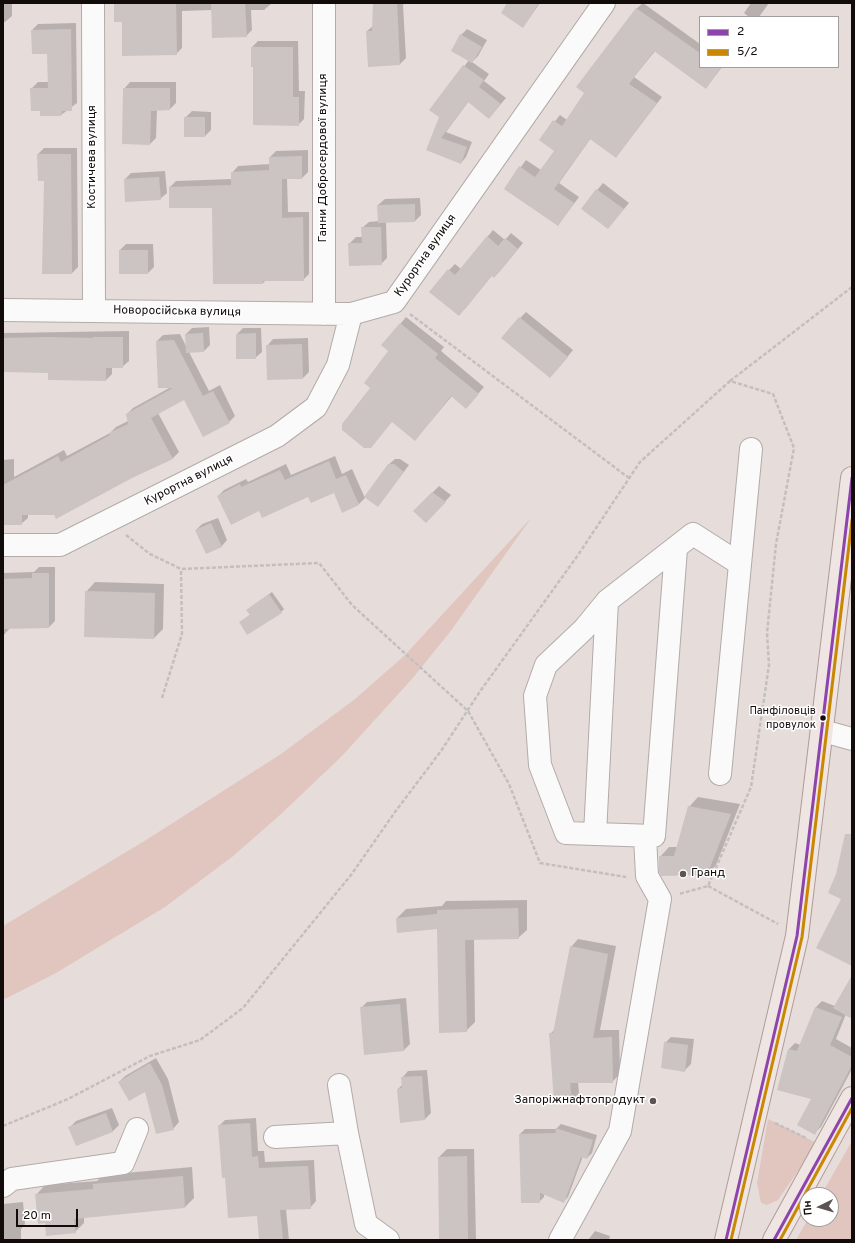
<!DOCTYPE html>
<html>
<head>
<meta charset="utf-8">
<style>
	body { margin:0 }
	#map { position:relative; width:855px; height:1243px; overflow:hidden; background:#e6dddb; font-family:Overpass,sans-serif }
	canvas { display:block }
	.frame { position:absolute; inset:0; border:4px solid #110b0a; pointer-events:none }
	.legend { position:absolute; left:699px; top:16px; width:140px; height:52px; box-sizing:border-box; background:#fff; border:1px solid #a09d9d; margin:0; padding:5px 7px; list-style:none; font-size:12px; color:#110b0a }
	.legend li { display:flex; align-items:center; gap:8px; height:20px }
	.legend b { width:20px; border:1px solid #a09d9d }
	.north { position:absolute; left:799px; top:1187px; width:40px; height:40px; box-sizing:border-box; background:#fff; border:1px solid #a09d9d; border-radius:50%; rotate:265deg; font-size:11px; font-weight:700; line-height:16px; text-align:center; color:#110b0a }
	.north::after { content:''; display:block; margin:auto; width:14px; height:18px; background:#5c5453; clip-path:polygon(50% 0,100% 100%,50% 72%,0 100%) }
	.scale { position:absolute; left:16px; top:1209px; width:62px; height:18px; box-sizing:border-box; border:2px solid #110b0a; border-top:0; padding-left:5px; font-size:12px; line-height:14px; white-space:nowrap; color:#110b0a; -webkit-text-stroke:3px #fff; paint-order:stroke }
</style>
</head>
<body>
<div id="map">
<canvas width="855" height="1243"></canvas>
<div class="frame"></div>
<ul class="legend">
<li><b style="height:5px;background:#8e44ad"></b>2</li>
<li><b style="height:5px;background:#c98702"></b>5/2</li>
</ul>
<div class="north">Пн</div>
<div class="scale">20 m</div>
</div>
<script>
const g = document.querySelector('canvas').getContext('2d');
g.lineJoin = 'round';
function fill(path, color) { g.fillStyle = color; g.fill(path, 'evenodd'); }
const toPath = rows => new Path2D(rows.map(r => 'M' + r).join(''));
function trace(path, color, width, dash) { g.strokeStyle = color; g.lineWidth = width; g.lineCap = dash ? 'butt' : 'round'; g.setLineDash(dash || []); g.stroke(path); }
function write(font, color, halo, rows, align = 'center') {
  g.font = font + ' Overpass,sans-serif'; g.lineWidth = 3; g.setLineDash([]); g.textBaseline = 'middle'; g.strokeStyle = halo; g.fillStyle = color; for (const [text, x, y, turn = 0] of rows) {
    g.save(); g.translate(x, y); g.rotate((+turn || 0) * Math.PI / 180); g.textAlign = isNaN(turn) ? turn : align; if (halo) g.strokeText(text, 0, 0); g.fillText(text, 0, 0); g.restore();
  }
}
fill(toPath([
	[532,517,450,632,412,679,341,757,280,815,232,857,165,907,56,973,3,1000,3,926,146,840,281,754,355,699,404,656],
	[768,1119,817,1143,778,1200,767,1205,761,1203,757,1183],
	[852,1141,852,1240,796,1240,808,1219,831,1219,831,1195,821,1195]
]), '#e0c6bf');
fill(toPath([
	[3,3,12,3,12,16,5,22,3,22],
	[115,3,271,3,271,4,264,10,251,10,252,30,246,36,212,10,182,11,182,48,176,54,123,21],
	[374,3,405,3,403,5,406,58,400,64,369,66,367,31,373,26],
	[508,3,540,3,523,27],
	[643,3,700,44,700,67,722,67,706,88,655,51,634,77,662,97,616,157,591,138,559,183,579,197,558,225,505,188,526,160,541,170,555,151,540,140,560,115,567,120,586,92,636,9],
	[751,3,769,3,759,17,749,17,744,13],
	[76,23,77,103,61,115,41,110,31,89,38,82,48,82,48,53,32,30,38,24],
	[467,29,487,40,478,56,472,62,489,74,484,81,506,98,494,112,469,101,446,132,472,142,466,157,461,163,428,150,440,117,431,110,469,60,452,51,461,35],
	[258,41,298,41,299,91,305,91,304,119,298,125,254,66,252,47],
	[130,82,176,82,176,103,170,109,157,110,156,138,150,144,124,89],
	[192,111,211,112,211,130,205,136,185,118],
	[44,148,77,148,78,267,72,273,38,154],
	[308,150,308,172,302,178,287,178,288,212,309,212,309,274,303,280,266,280,263,283,213,207,170,187,176,181,232,179,232,173,238,166,270,164,270,157,276,151],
	[165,171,167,193,160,199,125,179,131,173],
	[603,183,629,203,608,228,582,208],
	[420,198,421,215,415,221,386,222,387,258,381,264,349,244,356,237,363,237,362,228,369,222,379,221,378,205,385,199],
	[493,230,505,240,511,233,523,243,500,271,494,277,492,275,465,309,449,270,455,264,461,269],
	[126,244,153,244,154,267,148,273,120,250],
	[526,312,573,350,556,371,520,318],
	[406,317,444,347,441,351,484,387,472,401,452,396,415,440,392,421,370,447,372,388,389,351,383,345],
	[209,327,210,345,204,351,189,352,209,391,220,385,235,416,229,422,185,399,158,413,179,452,173,458,55,514,28,514,28,518,21,524,3,524,3,460,14,459,14,477,64,450,67,456,110,433,116,427,128,421,127,414,133,408,171,387,157,341,163,335,180,334,186,346,186,334,192,328],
	[243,328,261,328,262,352,255,358,237,334],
	[129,331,129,361,122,367,112,367,112,374,106,380,49,379,49,372,3,371,3,333],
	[308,338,309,372,303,378,267,346,273,339],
	[335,456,342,474,352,469,365,498,359,504,334,492,309,496,260,510,218,496,224,490,246,479,248,482,286,464,291,475],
	[395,459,400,459,409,465,378,506,388,465],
	[439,486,451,495,432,516,414,511],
	[218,518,227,540,221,547,196,530,202,524],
	[39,567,55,567,55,621,49,627,10,628,3,636,3,573,34,572],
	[95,582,164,584,163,629,154,638,86,592],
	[272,592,284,609,281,612,243,620,251,614,251,607],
	[698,797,740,804,716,865,707,874,660,857,669,847,678,847,689,807],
	[527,900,527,930,518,938,474,939,475,1022,466,1031,438,928,397,918,406,909,442,906,446,901],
	[578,939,616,946,600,1030,619,1030,620,1074,612,1082,578,1082,579,1093,571,1101,550,1034,555,1029,571,947],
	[852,977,852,1018,846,1014,836,1039,852,1048,852,1069,821,1127,814,1133,812,1098,788,1050,795,1043,801,1045,816,1007,822,1001,835,1006],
	[406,998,410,1044,404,1050,361,1008,367,1002],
	[671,1037,694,1039,691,1064,684,1071,665,1043],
	[156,1058,168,1079,179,1122,173,1129,146,1090,119,1082,125,1076],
	[427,1070,431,1113,425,1119,401,1121,398,1089,403,1084,402,1078,408,1071],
	[112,1108,119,1125,113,1131,76,1145,70,1127,76,1121],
	[256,1118,258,1151,264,1151,265,1162,314,1160,316,1201,310,1208,286,1209,289,1240,260,1240,258,1215,226,1177,219,1126,225,1120],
	[561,1124,597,1135,592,1153,587,1158,583,1156,568,1197,563,1202,544,1194,544,1197,539,1202,520,1134,525,1129,556,1129],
	[447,1149,474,1149,476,1240,440,1240,439,1157],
	[192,1167,194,1198,185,1207,84,1217,84,1223,75,1232,46,1222,36,1195,45,1185,97,1181,103,1175],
	[23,1202,25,1224,21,1229,21,1240,3,1240,3,1204],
	[595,1231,610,1236,609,1240,588,1240]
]), '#0003');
fill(toPath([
	[114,3,176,3,177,55,122,56,122,22,114,22],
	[211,3,245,3,247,37,212,38],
	[373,3,397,3,400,65,368,67,366,31,372,31],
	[507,3,539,3,523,28,501,13],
	[636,8,700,53,700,67,721,67,706,89,654,51,629,84,657,103,616,158,590,139,554,189,574,203,558,226,504,189,519,166,535,177,554,151,539,140,553,120,562,126,584,93,576,87],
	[71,29,72,111,62,111,61,116,40,116,40,111,31,111,30,88,48,88,47,54,32,54,31,30],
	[460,34,482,47,472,63,451,51],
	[251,47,293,47,293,97,299,97,299,126,253,125,253,67,251,67],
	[463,65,484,80,479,87,501,104,489,119,468,102,441,138,467,147,461,164,426,150,439,117,429,110],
	[123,88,170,88,170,110,151,111,150,145,122,144],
	[184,117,205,117,205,137,184,137],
	[37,154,71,154,72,274,42,274,44,181,38,181],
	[302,156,302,179,282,179,282,218,303,217,304,281,263,281,263,284,213,284,212,208,169,208,169,187,231,185,231,172,269,170,269,157],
	[159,177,161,200,125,202,124,179],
	[596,189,624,209,608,229,581,209],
	[415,204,415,222,378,223,377,205],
	[361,227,381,227,382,265,349,266,348,243,362,243],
	[487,236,498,246,505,238,518,249,494,278,492,276,459,316,429,292,448,269,455,275],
	[119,250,148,250,148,274,119,274],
	[519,317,568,357,550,378,501,338],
	[400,323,438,354,435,358,479,394,466,409,451,396,415,441,392,422,371,448,364,448,342,430,342,424,370,388,364,383,388,351,381,345],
	[203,333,204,352,186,353,185,334],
	[256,333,256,359,236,359,236,334],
	[48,337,93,338,93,337,123,337,123,368,106,368,106,381,48,380,48,373,3,372,3,338],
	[174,340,203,396,213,391,230,423,203,437,184,400,151,418,173,459,132,478,56,519,54,515,22,515,22,525,3,525,3,485,58,456,61,462,110,435,109,433,128,424,126,414,173,388,158,388,156,341],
	[302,344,303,379,267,380,266,345],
	[329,461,336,479,346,475,359,505,342,513,334,493,311,503,308,497,262,518,259,511,231,525,217,496,240,484,241,487,280,470,285,480],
	[388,464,394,464,404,472,378,507,364,497],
	[432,492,446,502,426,523,413,511],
	[211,523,222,547,206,554,195,530],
	[32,573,49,573,49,628,3,629,3,579,32,578],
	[85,591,155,593,154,639,84,637],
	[269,594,282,613,247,635,239,622,250,615,246,610],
	[688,806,731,814,707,875,661,876,659,872,659,856,674,856],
	[845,834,852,834,852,966,816,948,841,899,828,893,836,874],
	[518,908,519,939,465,940,467,1032,439,1033,437,929,397,933,396,918,437,914,437,910],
	[570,946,608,954,593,1038,612,1037,613,1083,570,1083,572,1102,554,1103,549,1033,553,1033],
	[852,975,852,1019,833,1008],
	[400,1004,404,1051,364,1055,360,1007],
	[815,1007,842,1017,830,1045,852,1057,852,1065,815,1135,797,1125,811,1099,777,1090,788,1049,797,1051],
	[664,1042,688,1045,685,1072,661,1068],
	[150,1063,162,1085,174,1130,156,1134,145,1092,129,1101,118,1082],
	[422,1076,425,1120,400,1123,397,1089,402,1088,401,1077],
	[106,1113,113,1132,76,1146,68,1127],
	[250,1123,252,1157,258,1156,259,1168,308,1166,311,1209,280,1210,283,1240,259,1240,257,1216,228,1218,225,1178,222,1178,218,1125],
	[555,1128,593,1140,587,1159,581,1157,564,1203,540,1193,540,1203,521,1203,519,1134,556,1133],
	[467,1156,468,1240,439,1240,438,1157],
	[183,1176,185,1208,74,1219,76,1233,46,1236,45,1223,38,1224,35,1194,93,1189,93,1184]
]), '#cbc4c2');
const minor = toPath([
	[93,3,94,311],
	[3,310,351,314],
	[324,314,324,3],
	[3,545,60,545,277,436,316,407,338,365,351,314,394,302,604,3],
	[676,549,654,836,566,833,540,765,535,696,546,665,584,629,607,601,693,534,740,564],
	[823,731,852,739],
	[720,774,751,449],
	[595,834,607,601],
	[339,1085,347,1133],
	[275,1137,347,1133,366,1224,388,1240],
	[3,1186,12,1179,123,1163,137,1129],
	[560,1240,620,1131,660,899,647,876,645,836]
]);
const major = toPath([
	[726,1240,797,936,852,478],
	[774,1240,852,1098]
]);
trace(minor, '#b2aba9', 24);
trace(major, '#b09c97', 24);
trace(toPath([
	[410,314,629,478],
	[730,381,852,287],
	[126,535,150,554,181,569,319,563,352,605,468,711,509,784,540,863,626,877],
	[162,698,182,634,181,569],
	[708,886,778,924],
	[775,1123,806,1138],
	[3,1126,68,1099,150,1056,200,1040,243,1008,351,875,395,812,441,751,481,690,578,555,640,462,730,381,773,394,794,448,776,544,767,633,769,665,751,787,708,886,679,894]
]), '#c3bfbe', 2.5, [4, 2]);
trace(minor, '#fbfafa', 22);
trace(major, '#efe5e2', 22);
trace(toPath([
	[726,1240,797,936,852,478],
	[774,1240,852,1098]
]), '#8e44ad', 3);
trace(toPath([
	[731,1240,802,937,852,520],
	[780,1240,852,1108]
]), '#c98702', 3);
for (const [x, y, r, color] of [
	[823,718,3.5,"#110b0a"],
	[683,874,4,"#5c5453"],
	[653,1101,4,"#5c5453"]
]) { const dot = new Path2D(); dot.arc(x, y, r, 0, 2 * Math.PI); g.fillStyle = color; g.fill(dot); trace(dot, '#fff', 1.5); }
write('11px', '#110b0a', '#fff', [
	["Панфіловців",816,712],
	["провулок",816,726]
], 'right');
write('12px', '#110b0a', '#fff', [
	["Костичева вулиця",93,157,-90],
	["Ганни Добросердової вулиця",324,158,-90],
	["Курортна вулиця",426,256,-55],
	["Новоросійська вулиця",177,312,1],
	["Курортна вулиця",189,481,-27]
]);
write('12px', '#110b0a', '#fff', [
	["Гранд",691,874],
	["Запоріжнафтопродукт",645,1101,"right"]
], 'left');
</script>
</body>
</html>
